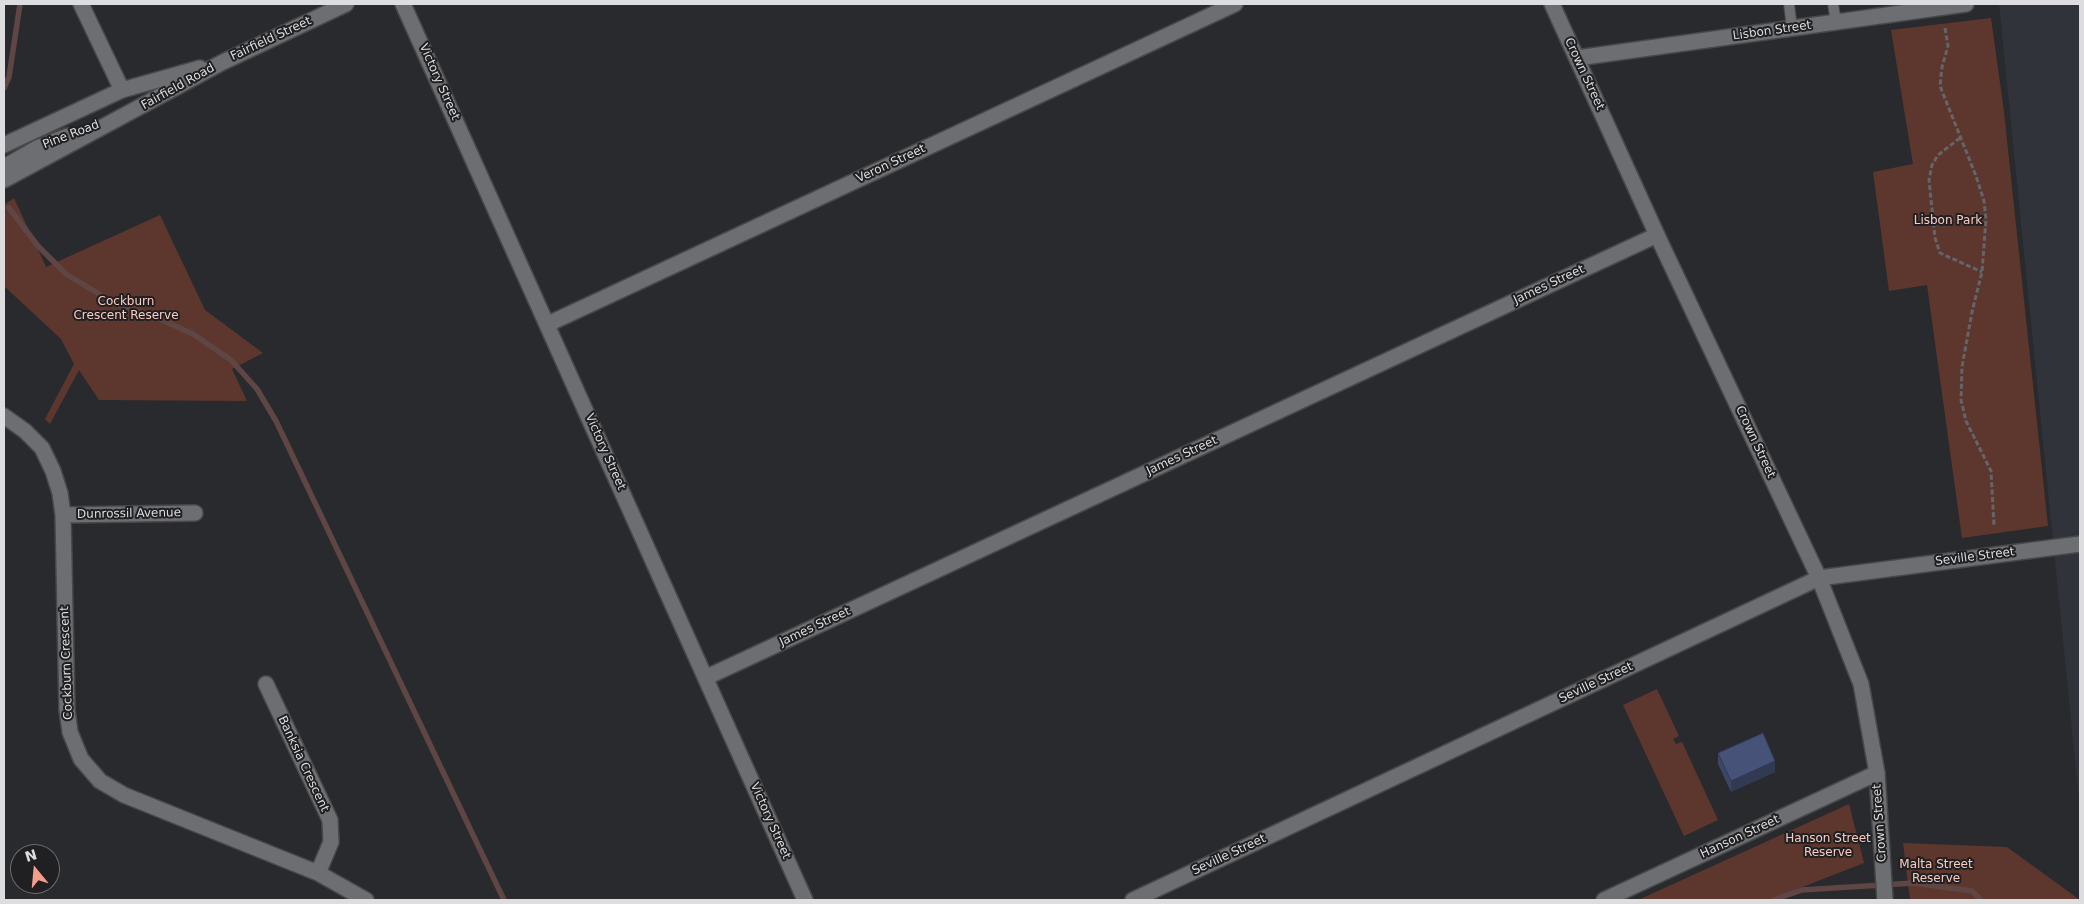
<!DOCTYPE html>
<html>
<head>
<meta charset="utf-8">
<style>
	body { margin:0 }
	#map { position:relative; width:2084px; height:904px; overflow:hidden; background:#292a2d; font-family:"DejaVu Sans",sans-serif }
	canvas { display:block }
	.frame { position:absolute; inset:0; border:5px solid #dddddf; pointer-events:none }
	.north { position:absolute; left:10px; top:844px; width:50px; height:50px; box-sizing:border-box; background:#202023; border:1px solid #6c6c6e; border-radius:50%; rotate:343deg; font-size:14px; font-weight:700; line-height:20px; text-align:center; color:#dddddf }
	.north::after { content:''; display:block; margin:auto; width:18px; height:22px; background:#f49e89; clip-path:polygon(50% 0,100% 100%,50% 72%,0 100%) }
</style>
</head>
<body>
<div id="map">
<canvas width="2084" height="904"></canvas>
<div class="frame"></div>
<div class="north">N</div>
</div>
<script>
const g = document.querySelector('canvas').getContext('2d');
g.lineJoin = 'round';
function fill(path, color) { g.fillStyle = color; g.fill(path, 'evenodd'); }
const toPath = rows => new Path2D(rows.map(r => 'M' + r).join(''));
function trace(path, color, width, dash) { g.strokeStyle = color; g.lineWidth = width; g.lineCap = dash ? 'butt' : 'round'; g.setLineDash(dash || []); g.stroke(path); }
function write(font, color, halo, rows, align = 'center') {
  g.font = font + ' "DejaVu Sans",sans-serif'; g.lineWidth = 4; g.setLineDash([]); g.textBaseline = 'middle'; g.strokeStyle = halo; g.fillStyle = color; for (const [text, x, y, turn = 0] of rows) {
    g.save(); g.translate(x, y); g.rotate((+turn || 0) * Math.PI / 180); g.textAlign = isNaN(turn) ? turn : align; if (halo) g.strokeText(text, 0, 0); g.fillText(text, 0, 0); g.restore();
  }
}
fill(toPath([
	[1999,4,2080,4,2080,809]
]), '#31333b');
fill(toPath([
	[1991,18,2004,112,2048,526,1962,538,1927,285,1889,291,1873,172,1913,164,1891,30],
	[14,198,46,267,160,215,205,310,263,353,232,369,247,401,99,400,79,370,50,424,45,419,74,364,61,339,4,286,4,205],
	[1657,689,1679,736,1673,739,1676,744,1682,742,1718,820,1684,836,1623,705],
	[1849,804,1864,863,1769,900,1638,900],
	[1903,843,2007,847,2080,900,1910,900]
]), '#5d372e');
trace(toPath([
	[4,88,9,77,20,4],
	[9,208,38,246,66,274,114,303,153,316,193,334,231,360,257,389,276,421,504,900],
	[1773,900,1802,890,1914,883,1972,891,1981,900]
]), '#5f4644', 5.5);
const lane = toPath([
	[1789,4,1792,28],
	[1833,4,1836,22]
]);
const street = toPath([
	[81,4,122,90],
	[403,4,805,900],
	[1577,58,1966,4],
	[548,324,1235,4],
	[4,416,25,431,42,448,53,471,60,493,63,515,67,710,70,732,81,759,100,781,124,795,318,873,366,900],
	[63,515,195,513],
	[707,677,1657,235],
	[266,684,330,820,331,842,318,873],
	[1133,900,1819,578,2080,544],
	[1604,900,1877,773]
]);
const secondary = toPath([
	[1552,4,1657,235,1819,578,1861,684,1877,773,1885,900],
	[4,145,122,90,200,68],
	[4,167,37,148,68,136],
	[4,180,223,62,346,4]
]);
trace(lane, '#47484a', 12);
trace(street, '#47484a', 18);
trace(secondary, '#47484a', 18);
trace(toPath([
	[1945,28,1948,46,1942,67,1940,86,1976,176,1984,201,1986,219,1982,272,1972,312,1962,367,1961,400,1966,421,1991,471,1994,526],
	[1960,138,1938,155,1932,165,1929,180,1935,238,1940,253,1982,272]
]), '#646568', 3, [5, 2.5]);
trace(lane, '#6d6e72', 10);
trace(street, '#6d6e72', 15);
trace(secondary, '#6d6e72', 15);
fill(toPath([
	[1718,753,1775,772,1731,792,1718,764]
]), '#3c4766');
fill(toPath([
	[1775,761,1775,772,1731,792,1731,781]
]), '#313953');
const building = toPath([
	[1763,733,1775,761,1731,781,1718,753,1763,733]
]);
fill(building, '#465277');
trace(building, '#313953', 1);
write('12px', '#dddddf', '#202023', [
	["Lisbon Street",1772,31,-8],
	["Fairfield Street",271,39,-25],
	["Crown Street",1584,74,65],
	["Victory Street",439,82,66],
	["Fairfield Road",178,87,-29],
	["Pine Road",71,135,-21],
	["Veron Street",891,164,-25],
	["James Street",1549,285,-25],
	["Crown Street",1755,442,65],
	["Victory Street",605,452,66],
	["James Street",1182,456,-25],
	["Dunrossil Avenue",129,514,-1],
	["Seville Street",1975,557,-7],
	["James Street",815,627,-25],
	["Cockburn Crescent",67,663,-92],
	["Seville Street",1596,683,-25],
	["Banksia Crescent",303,764,65],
	["Victory Street",770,821,66],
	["Crown Street",1880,823,-94],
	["Hanson Street",1740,837,-25],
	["Seville Street",1229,855,-25]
]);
write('12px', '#facbc0', '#202023', [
	["Lisbon Park",1948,221],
	["Cockburn",126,302],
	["Crescent Reserve",126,316],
	["Hanson Street",1828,839],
	["Reserve",1828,853],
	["Malta Street",1936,865],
	["Reserve",1936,879]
]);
</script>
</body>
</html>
